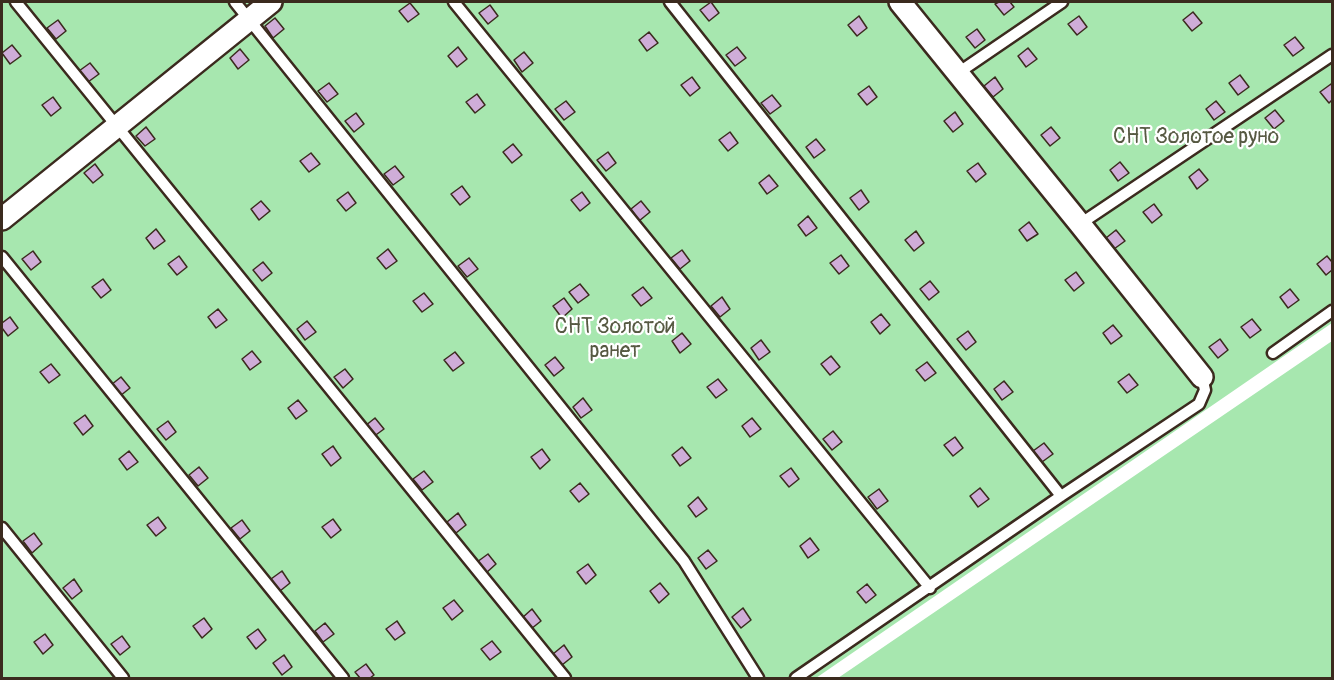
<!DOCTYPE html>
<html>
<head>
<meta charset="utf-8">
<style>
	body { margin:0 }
	#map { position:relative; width:1334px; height:680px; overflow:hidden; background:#fff; font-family:Pangolin,sans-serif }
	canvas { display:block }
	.frame { position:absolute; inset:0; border:3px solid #3b2a1e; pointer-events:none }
</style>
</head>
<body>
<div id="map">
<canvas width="1334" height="680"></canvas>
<div class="frame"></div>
</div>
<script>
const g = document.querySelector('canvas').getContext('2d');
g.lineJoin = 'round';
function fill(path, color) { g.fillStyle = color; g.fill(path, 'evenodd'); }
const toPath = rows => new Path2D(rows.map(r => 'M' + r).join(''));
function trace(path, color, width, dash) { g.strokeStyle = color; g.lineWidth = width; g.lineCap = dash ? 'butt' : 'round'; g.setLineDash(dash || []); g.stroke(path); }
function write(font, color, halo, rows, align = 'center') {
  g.font = font + ' Pangolin,sans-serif'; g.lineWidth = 4.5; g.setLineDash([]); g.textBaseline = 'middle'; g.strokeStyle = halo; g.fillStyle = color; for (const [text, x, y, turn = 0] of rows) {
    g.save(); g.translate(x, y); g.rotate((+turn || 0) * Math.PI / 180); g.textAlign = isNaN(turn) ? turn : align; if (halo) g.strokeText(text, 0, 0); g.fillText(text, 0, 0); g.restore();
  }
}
fill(toPath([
	[2,2,1332,2,1332,323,816,678,2,678],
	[1332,341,1332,678,838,678]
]), '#a7e7af');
const building = toPath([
	[711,2,719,13,709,21,700,10,711,2],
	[999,2,1010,2,1014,7,1004,15,995,4,999,2],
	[410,3,419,14,408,22,399,11,410,3],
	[490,5,498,16,488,24,479,13,490,5],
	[1193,12,1202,23,1192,31,1183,20,1193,12],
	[859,16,867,28,857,36,848,25,859,16],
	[1079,16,1087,27,1077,35,1068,24,1079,16],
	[275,18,284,29,273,38,265,26,275,18],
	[58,20,66,31,56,39,47,28,58,20],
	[977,29,985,40,975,48,966,37,977,29],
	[649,32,658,43,647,51,639,40,649,32],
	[1295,37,1304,48,1293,56,1284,45,1295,37],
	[12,45,21,56,10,64,2,53,12,45],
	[458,47,467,59,457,67,448,56,458,47],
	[737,47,746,58,735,66,726,55,737,47],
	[1028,48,1037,59,1026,67,1018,56,1028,48],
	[240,49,249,60,238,69,230,58,240,49],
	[524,52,533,63,522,72,514,60,524,52],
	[90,63,99,74,88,82,79,71,90,63],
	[1240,75,1249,87,1238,95,1229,83,1240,75],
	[692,77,700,88,690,96,681,85,692,77],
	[995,77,1003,89,993,97,984,86,995,77],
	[329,83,338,94,327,102,318,91,329,83],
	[1331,84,1332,86,1332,100,1329,103,1320,92,1331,84],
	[869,86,877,97,867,105,858,94,869,86],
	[477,94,485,105,475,113,466,102,477,94],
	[772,95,781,106,770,114,761,103,772,95],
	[53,97,61,108,51,116,42,105,53,97],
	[566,101,575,112,564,120,555,109,566,101],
	[1216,101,1225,112,1214,120,1206,109,1216,101],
	[1275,110,1284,121,1274,129,1265,118,1275,110],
	[955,112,963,124,953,132,944,121,955,112],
	[356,113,364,124,354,132,345,121,356,113],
	[146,127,155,139,145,146,136,136,146,127],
	[1051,127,1060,138,1050,146,1041,135,1051,127],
	[730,132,738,143,728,151,719,140,730,132],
	[816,139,825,150,814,158,806,147,816,139],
	[513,144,522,155,512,163,503,152,513,144],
	[608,152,616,163,606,171,597,160,608,152],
	[311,153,320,164,309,172,300,161,311,153],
	[1120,162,1129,173,1118,181,1110,170,1120,162],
	[978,163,986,174,976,182,967,171,978,163],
	[95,164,103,175,93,183,84,173,95,164],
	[395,166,404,177,393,185,384,174,395,166],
	[1199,169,1208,180,1197,189,1189,177,1199,169],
	[769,175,778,186,767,194,759,183,769,175],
	[462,186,470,197,460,205,451,194,462,186],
	[861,190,869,202,859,210,850,198,861,190],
	[348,192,356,203,346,211,337,200,348,192],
	[582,192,590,203,580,211,571,200,582,192],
	[261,201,270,211,259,220,251,209,261,201],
	[641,201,650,212,639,221,631,209,641,201],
	[1154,204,1162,215,1152,223,1143,212,1154,204],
	[808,216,817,228,806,236,798,225,808,216],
	[1029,222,1038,234,1027,241,1019,230,1029,222],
	[156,229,165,241,154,249,146,238,156,229],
	[1116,230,1125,241,1114,249,1106,238,1116,230],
	[916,231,924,243,914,251,905,240,916,231],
	[388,249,397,261,386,269,377,258,388,249],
	[682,250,690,261,680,269,671,258,682,250],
	[33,251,41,262,31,270,22,259,33,251],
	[841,255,849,266,839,274,830,263,841,255],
	[179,256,187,267,177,275,168,264,179,256],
	[1327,256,1332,262,1332,270,1326,275,1317,264,1327,256],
	[469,258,478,269,467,277,458,266,469,258],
	[263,262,272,273,262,281,253,270,263,262],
	[1076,272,1084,283,1074,291,1065,280,1076,272],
	[103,279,111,290,101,298,92,287,103,279],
	[930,281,939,292,929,300,920,289,930,281],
	[580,284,589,295,578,303,569,292,580,284],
	[643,287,652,298,641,306,632,295,643,287],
	[1290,289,1299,300,1288,308,1280,297,1290,289],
	[424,293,433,304,422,312,413,301,424,293],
	[722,297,730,309,720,317,711,306,722,297],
	[564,298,572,309,562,318,553,306,564,298],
	[218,309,227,320,216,328,208,317,218,309],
	[881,314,890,325,880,334,871,322,881,314],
	[10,317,18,328,8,336,2,328,2,323,10,317],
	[1252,319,1261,330,1250,338,1241,327,1252,319],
	[307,321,316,332,305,340,297,329,307,321],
	[1113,325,1122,336,1111,344,1103,333,1113,325],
	[968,331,976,342,966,350,957,339,968,331],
	[682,333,691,344,680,353,672,341,682,333],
	[1220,339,1228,350,1218,358,1209,347,1220,339],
	[761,340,770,352,759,360,751,348,761,340],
	[252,351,261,362,250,370,242,359,252,351],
	[455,352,464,363,453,371,444,360,455,352],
	[831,356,840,367,830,375,821,364,831,356],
	[555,357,564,368,554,376,545,365,555,357],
	[927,362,936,373,925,381,916,370,927,362],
	[51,364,60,375,49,383,40,372,51,364],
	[345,369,353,379,343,388,334,377,345,369],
	[1129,374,1138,385,1127,393,1118,382,1129,374],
	[121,377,130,388,120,396,111,385,121,377],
	[718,379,727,390,716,398,707,387,718,379],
	[1004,381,1013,392,1002,400,994,389,1004,381],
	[583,398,592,410,581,418,573,407,583,398],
	[298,400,307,411,296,419,288,408,298,400],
	[85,415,93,426,83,435,74,423,85,415],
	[375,418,384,429,373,437,365,426,375,418],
	[752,418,761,429,750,437,742,426,752,418],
	[168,421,176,432,166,440,157,429,168,421],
	[833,431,842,442,832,450,823,439,833,431],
	[955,437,963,448,953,456,944,445,955,437],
	[1044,443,1053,454,1042,462,1033,451,1044,443],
	[333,446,341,458,331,466,322,454,333,446],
	[682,447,691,458,680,466,672,455,682,447],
	[542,449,550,460,540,469,531,457,542,449],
	[129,451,138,462,127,470,119,459,129,451],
	[199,467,208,478,198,486,189,475,199,467],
	[791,468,799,479,789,487,780,476,791,468],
	[424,471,433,482,422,490,413,479,424,471],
	[580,483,589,494,579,502,570,491,580,483],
	[980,488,989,499,978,507,970,496,980,488],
	[879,489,888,501,877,509,868,497,879,489],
	[698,497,707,509,696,517,688,506,698,497],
	[458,513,466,525,456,533,447,522,458,513],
	[158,517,166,528,156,536,147,525,158,517],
	[333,519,341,530,331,538,322,527,333,519],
	[242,520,250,531,240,539,231,528,242,520],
	[34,533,42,544,32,553,23,541,34,533],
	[810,538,819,550,808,558,800,546,810,538],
	[708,550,717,561,706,569,698,558,708,550],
	[488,554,496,564,486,573,477,562,488,554],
	[588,564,596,575,586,584,577,572,588,564],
	[282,571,290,583,280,591,271,579,282,571],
	[74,579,82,591,72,599,63,588,74,579],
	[660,583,669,594,659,603,650,591,660,583],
	[867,584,876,595,866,603,857,592,867,584],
	[454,600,463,611,452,620,443,608,454,600],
	[743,608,751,620,741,628,732,617,743,608],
	[532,609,541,621,531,629,522,618,532,609],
	[204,618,212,629,202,638,193,626,204,618],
	[397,621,405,633,395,640,386,629,397,621],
	[325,623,334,634,323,642,315,631,325,623],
	[258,629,266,640,256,649,247,637,258,629],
	[45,634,53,645,43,654,34,642,45,634],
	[122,636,130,647,120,655,111,644,122,636],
	[492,641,501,652,490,660,481,649,492,641],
	[564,645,572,657,562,665,553,654,564,645],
	[284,655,292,667,282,675,273,663,284,655],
	[366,664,374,675,370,678,360,678,355,672,366,664]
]);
fill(building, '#cfadd8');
trace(building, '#3b2a1e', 1.5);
const service = toPath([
	[16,2,565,678],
	[235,2,684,561,758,678],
	[454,2,930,588],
	[670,2,1061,496],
	[958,73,1062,2],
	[1080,224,1332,55],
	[2,257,343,678],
	[1273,353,1332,311],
	[2,528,123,678],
	[796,678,1061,496,1199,404,1205,390,1202,377]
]);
const minor = toPath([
	[900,2,1080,224,1202,377],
	[2,219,271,2]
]);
trace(service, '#3b2a1e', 15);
trace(minor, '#3b2a1e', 26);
trace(service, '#fff', 10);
trace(minor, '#fff', 21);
write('21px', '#565942', '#fff', [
	["СНТ Золотое руно",1196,138],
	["СНТ Золотой",615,328],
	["ранет",615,352]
]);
</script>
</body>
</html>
